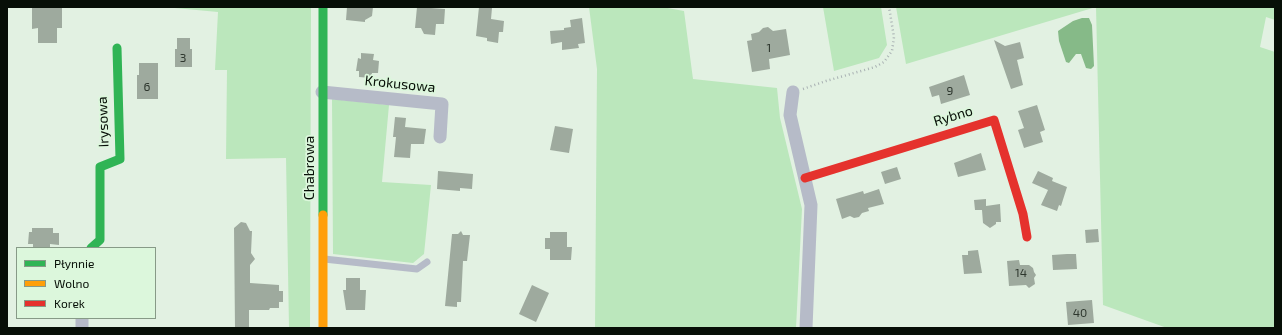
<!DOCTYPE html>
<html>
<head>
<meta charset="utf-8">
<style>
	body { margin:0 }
	#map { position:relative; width:1282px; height:335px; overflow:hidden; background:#e2f1e2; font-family:"Exo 2",sans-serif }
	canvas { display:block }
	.frame { position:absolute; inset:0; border:8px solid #070f07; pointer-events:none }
	.legend { position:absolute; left:16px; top:247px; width:140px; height:72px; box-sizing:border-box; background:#dcf7dc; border:1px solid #879a87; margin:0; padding:5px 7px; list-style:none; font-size:12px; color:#070f07 }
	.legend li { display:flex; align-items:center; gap:8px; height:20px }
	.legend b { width:20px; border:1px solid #879a87 }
</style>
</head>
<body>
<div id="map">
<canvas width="1282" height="335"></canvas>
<div class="frame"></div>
<ul class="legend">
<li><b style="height:5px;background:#30b455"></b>Płynnie</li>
<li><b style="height:5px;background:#ff9f0a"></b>Wolno</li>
<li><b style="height:5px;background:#e5322d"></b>Korek</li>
</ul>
</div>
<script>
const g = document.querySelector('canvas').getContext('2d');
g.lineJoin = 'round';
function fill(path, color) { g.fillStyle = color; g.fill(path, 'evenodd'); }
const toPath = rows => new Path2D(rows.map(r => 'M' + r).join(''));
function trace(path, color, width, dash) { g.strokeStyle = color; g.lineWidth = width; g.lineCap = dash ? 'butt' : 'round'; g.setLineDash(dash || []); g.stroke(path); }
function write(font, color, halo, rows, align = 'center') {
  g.font = font + ' "Exo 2",sans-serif'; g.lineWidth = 3.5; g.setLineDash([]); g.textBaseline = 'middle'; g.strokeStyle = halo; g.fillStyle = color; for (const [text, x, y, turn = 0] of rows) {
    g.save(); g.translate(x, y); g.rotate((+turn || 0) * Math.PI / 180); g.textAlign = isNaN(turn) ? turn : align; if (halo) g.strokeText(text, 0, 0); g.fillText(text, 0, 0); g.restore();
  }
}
fill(toPath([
	[164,7,311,7,310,328,289,328,286,158,226,159,227,70,215,70,218,12],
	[589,7,662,7,684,11,693,79,777,88,780,118,802,209,796,328,595,328,597,69],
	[823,7,881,7,887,45,879,58,834,71],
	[896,7,1275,7,1275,20,1266,17,1260,47,1275,52,1275,328,1167,328,1103,305,1096,7,906,64],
	[332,99,389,105,382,182,431,185,424,254,413,263,333,254]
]), '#bbe7bc');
fill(toPath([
	[1082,18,1089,18,1092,25,1094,66,1091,69,1086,68,1081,54,1076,54,1069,63,1066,62,1059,41,1058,31,1073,21]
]), '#86ba88');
fill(toPath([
	[32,7,62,7,62,28,57,28,57,43,38,43,38,28,32,29],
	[347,7,373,7,372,16,365,20,365,22,346,20],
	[417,7,445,9,444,24,436,24,435,35,424,34,421,28,415,28],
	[479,7,492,8,491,19,504,21,503,32,499,32,498,43,487,41,487,38,476,36],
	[582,18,585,43,578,44,579,48,562,50,562,42,551,44,550,31,564,30,564,28,571,27,570,20],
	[768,27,773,31,786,29,790,55,769,59,770,69,752,72,747,41,752,40,751,34,759,32,763,28],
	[177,38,190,38,190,49,192,49,192,67,175,67,175,49,177,49],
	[994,40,1005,46,1020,42,1024,58,1017,60,1023,85,1011,89],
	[361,53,374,54,373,60,379,61,378,73,372,73,371,78,359,77,359,71,356,71,358,58,361,59],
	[139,63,158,63,158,99,137,99,137,75,139,75],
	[964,75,970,95,941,104,939,95,932,97,929,87],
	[1037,105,1045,130,1040,132,1043,142,1024,148,1018,130,1024,128,1018,111],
	[395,117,406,118,405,127,426,129,424,144,411,144,410,158,394,157,396,137,393,137],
	[555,126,573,129,569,153,550,150],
	[981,153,986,170,958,177,954,163],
	[897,167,901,179,885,184,881,172],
	[438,171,473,174,472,189,460,188,460,191,437,189],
	[1038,171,1053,178,1052,181,1067,187,1061,206,1059,205,1057,211,1041,205,1048,190,1032,183],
	[879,189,884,204,868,208,869,211,862,213,859,217,854,218,850,216,842,219,836,199,863,191,864,194],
	[986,199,986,206,1000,204,1001,222,996,222,996,224,990,228,983,223,982,210,975,210,974,200],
	[241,222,246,223,250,231,252,231,251,253,255,259,250,265,250,283,279,285,279,291,283,291,283,302,279,302,279,308,270,308,269,310,249,310,249,328,235,328,234,228],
	[32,228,53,228,53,233,59,233,59,245,50,244,50,248,33,248,33,244,28,244,29,232,32,232],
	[1098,229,1099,242,1086,243,1085,230],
	[461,231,463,235,470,235,467,261,463,261,461,302,457,302,457,307,445,306,452,234,458,234],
	[550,232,567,232,567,247,572,247,571,260,550,260,550,249,545,249,545,238,550,238],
	[978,250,982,273,964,274,962,255,968,255,968,251],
	[1067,254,1076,254,1077,269,1053,270,1052,255],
	[1019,260,1020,265,1029,265,1033,268,1034,272,1036,275,1034,278,1035,284,1029,288,1026,285,1009,286,1007,261],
	[346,278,360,278,360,290,366,290,365,310,346,310,343,290,346,290],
	[532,285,549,293,536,322,519,314],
	[1092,300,1094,323,1068,325,1066,302]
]), '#9eaa9e');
trace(toPath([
	[803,89,826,81,875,67,884,62,892,51,894,37,889,7]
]), '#a8b0b2', 2.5, [1, 3]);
trace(toPath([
	[324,259,417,269,427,262]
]), '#b6bbc8', 7);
trace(toPath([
	[322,92,442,104,440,137],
	[793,92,790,115,811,205,806,328],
	[82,328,82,318]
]), '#b6bbc8', 13);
trace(toPath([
	[323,7,323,215],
	[91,248,100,240,100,167,120,159,117,48]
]), '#30b455', 9);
trace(toPath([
	[323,215,323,328]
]), '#ff9f0a', 9);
trace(toPath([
	[805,178,994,120,1023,214,1027,237]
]), '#e5322d', 9);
write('12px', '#2d362d', null, [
	["1",769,48],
	["3",183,58],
	["6",147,87],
	["9",950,91],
	["14",1021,273],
	["40",1080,313]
]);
write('14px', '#070f07', '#dcf7dc', [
	["Krokusowa",400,84,6],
	["Rybno",953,116,-17],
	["Irysowa",103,122,-92],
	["Chabrowa",309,168,-90]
]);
</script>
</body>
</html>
